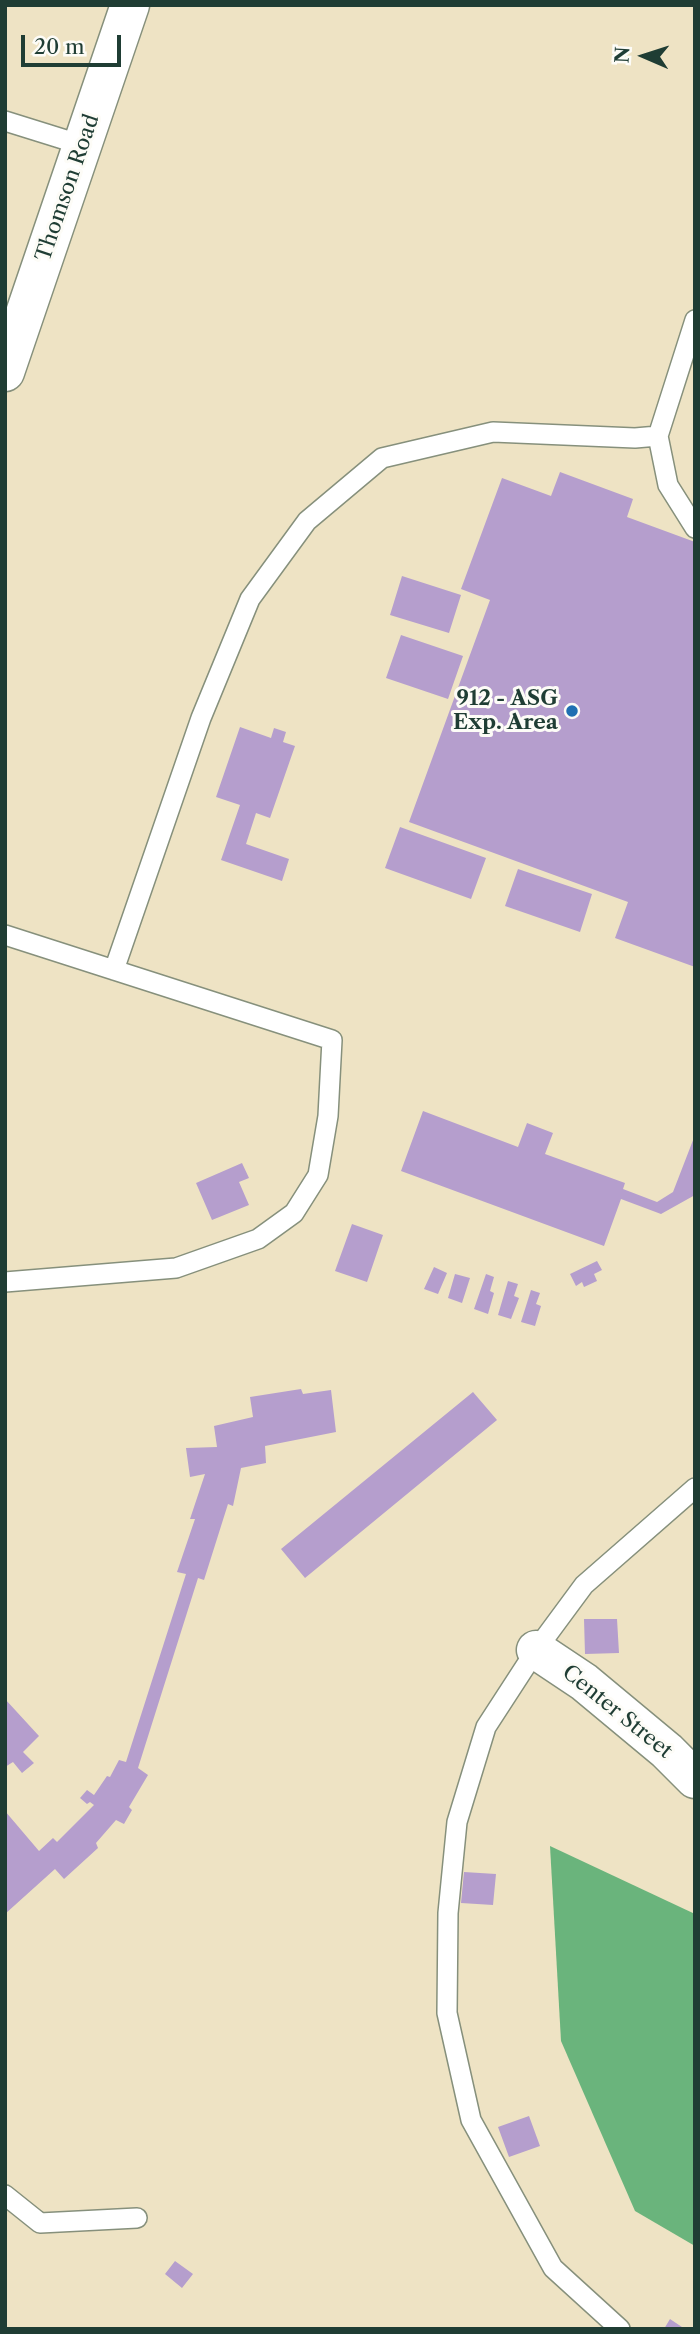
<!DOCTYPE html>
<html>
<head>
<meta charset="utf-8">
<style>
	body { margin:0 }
	#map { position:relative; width:700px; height:2334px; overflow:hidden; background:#eee3c4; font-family:"Libre Caslon Text",serif }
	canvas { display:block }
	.frame { position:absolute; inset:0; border:7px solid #1f3d34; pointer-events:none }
	.north { position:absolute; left:609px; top:21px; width:70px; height:70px; -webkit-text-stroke:5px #fdfcf7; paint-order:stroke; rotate:273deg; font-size:19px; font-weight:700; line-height:28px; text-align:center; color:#1f3d34 }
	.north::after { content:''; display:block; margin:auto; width:24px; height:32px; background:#1f3d34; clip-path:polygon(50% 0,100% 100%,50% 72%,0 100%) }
	.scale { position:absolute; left:21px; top:35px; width:100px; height:32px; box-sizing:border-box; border:4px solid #1f3d34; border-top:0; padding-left:9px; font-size:21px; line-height:24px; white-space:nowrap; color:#1f3d34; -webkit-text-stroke:5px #fdfcf7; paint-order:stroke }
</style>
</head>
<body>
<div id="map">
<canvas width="700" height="2334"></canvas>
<div class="frame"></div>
<div class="north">N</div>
<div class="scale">20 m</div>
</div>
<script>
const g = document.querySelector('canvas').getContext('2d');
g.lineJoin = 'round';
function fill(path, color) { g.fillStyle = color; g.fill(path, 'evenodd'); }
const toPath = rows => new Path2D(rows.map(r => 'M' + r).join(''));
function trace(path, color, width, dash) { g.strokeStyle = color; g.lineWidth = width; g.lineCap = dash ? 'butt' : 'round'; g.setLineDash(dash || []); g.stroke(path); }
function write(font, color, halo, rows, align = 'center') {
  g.font = font + ' "Libre Caslon Text",serif'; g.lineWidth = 6; g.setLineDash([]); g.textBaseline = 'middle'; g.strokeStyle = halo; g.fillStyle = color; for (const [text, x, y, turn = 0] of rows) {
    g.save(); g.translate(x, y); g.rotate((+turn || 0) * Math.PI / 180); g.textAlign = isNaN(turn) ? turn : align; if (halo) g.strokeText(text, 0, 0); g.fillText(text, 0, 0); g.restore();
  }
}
fill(toPath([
	[550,1846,695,1914,695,2246,635,2211,561,2041]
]), '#6ab47c');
fill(toPath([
	[560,472,633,499,627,517,695,542,695,967,615,938,628,902,409,822,490,600,461,589,502,478,551,496],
	[402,576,461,595,449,633,390,615],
	[401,635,463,656,448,699,386,678],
	[240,727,271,738,274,728,286,732,283,742,295,746,270,818,256,813,246,844,289,859,282,881,221,860,240,805,216,797],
	[400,827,486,858,471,899,385,868],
	[518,869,592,894,580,932,505,906],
	[423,1111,518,1147,527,1123,553,1133,545,1154,625,1183,623,1189,657,1202,673,1192,695,1135,695,1195,661,1214,621,1199,604,1246,401,1171],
	[242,1163,249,1178,239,1182,249,1205,212,1220,196,1183],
	[352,1224,383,1235,367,1282,335,1271],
	[597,1261,602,1270,594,1274,597,1281,584,1287,582,1282,576,1286,570,1274],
	[434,1267,447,1273,438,1294,424,1289],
	[455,1274,470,1278,462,1303,448,1298],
	[486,1274,494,1277,490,1291,494,1293,488,1314,474,1309],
	[508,1281,518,1284,514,1296,519,1298,511,1319,498,1315],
	[531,1290,540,1293,536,1304,541,1306,535,1326,521,1322],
	[301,1389,303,1394,331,1390,336,1432,265,1446,266,1463,241,1468,233,1506,228,1504,204,1580,198,1578,138,1768,148,1775,129,1807,132,1810,124,1824,116,1820,96,1843,98,1848,64,1879,55,1869,5,1914,5,1811,39,1851,53,1838,57,1842,94,1805,90,1802,87,1804,80,1798,87,1790,94,1795,107,1776,110,1777,119,1760,126,1762,186,1574,177,1572,195,1519,190,1519,205,1474,190,1477,186,1448,217,1447,214,1426,253,1417,250,1397],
	[473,1392,497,1420,305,1578,281,1549],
	[584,1619,617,1619,619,1653,585,1654],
	[5,1699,39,1736,23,1752,34,1763,22,1773,13,1762,5,1767],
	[464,1872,496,1874,493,1905,461,1903],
	[529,2116,540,2146,509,2157,498,2127],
	[175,2261,193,2274,182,2288,165,2274],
	[670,2319,685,2329,664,2329]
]), '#b59ecd');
const service = toPath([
	[5,121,82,145],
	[695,320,658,436,668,485,695,528],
	[5,935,332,1040,328,1116,318,1175,294,1213,258,1239,176,1268,5,1282],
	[114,970,201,718,250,599,307,521,382,458,493,432,635,438,658,436],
	[5,2195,40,2223,137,2218],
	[620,2329,553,2268,471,2120,447,2013,448,1913,457,1822,486,1727,536,1650,584,1585,695,1488]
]);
const minor = toPath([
	[5,372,130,5],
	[536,1650,584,1682,667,1751,695,1779]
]);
trace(service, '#86907c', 22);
trace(minor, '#86907c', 41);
trace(service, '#fff', 19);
trace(minor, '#fff', 38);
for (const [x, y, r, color] of [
	[572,711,7,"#1f6fb2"]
]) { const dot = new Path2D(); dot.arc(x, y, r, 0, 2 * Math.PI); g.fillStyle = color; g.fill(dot); trace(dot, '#fdfcf7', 2.5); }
write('21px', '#1f3d34', '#fdfcf7', [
	["Thomson Road",68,188,-71],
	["Center Street",617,1712,39]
]);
write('bold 21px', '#1f3d34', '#fdfcf7', [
	["912 - ASG",558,699],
	["Exp. Area",558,723]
], 'right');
</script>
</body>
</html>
